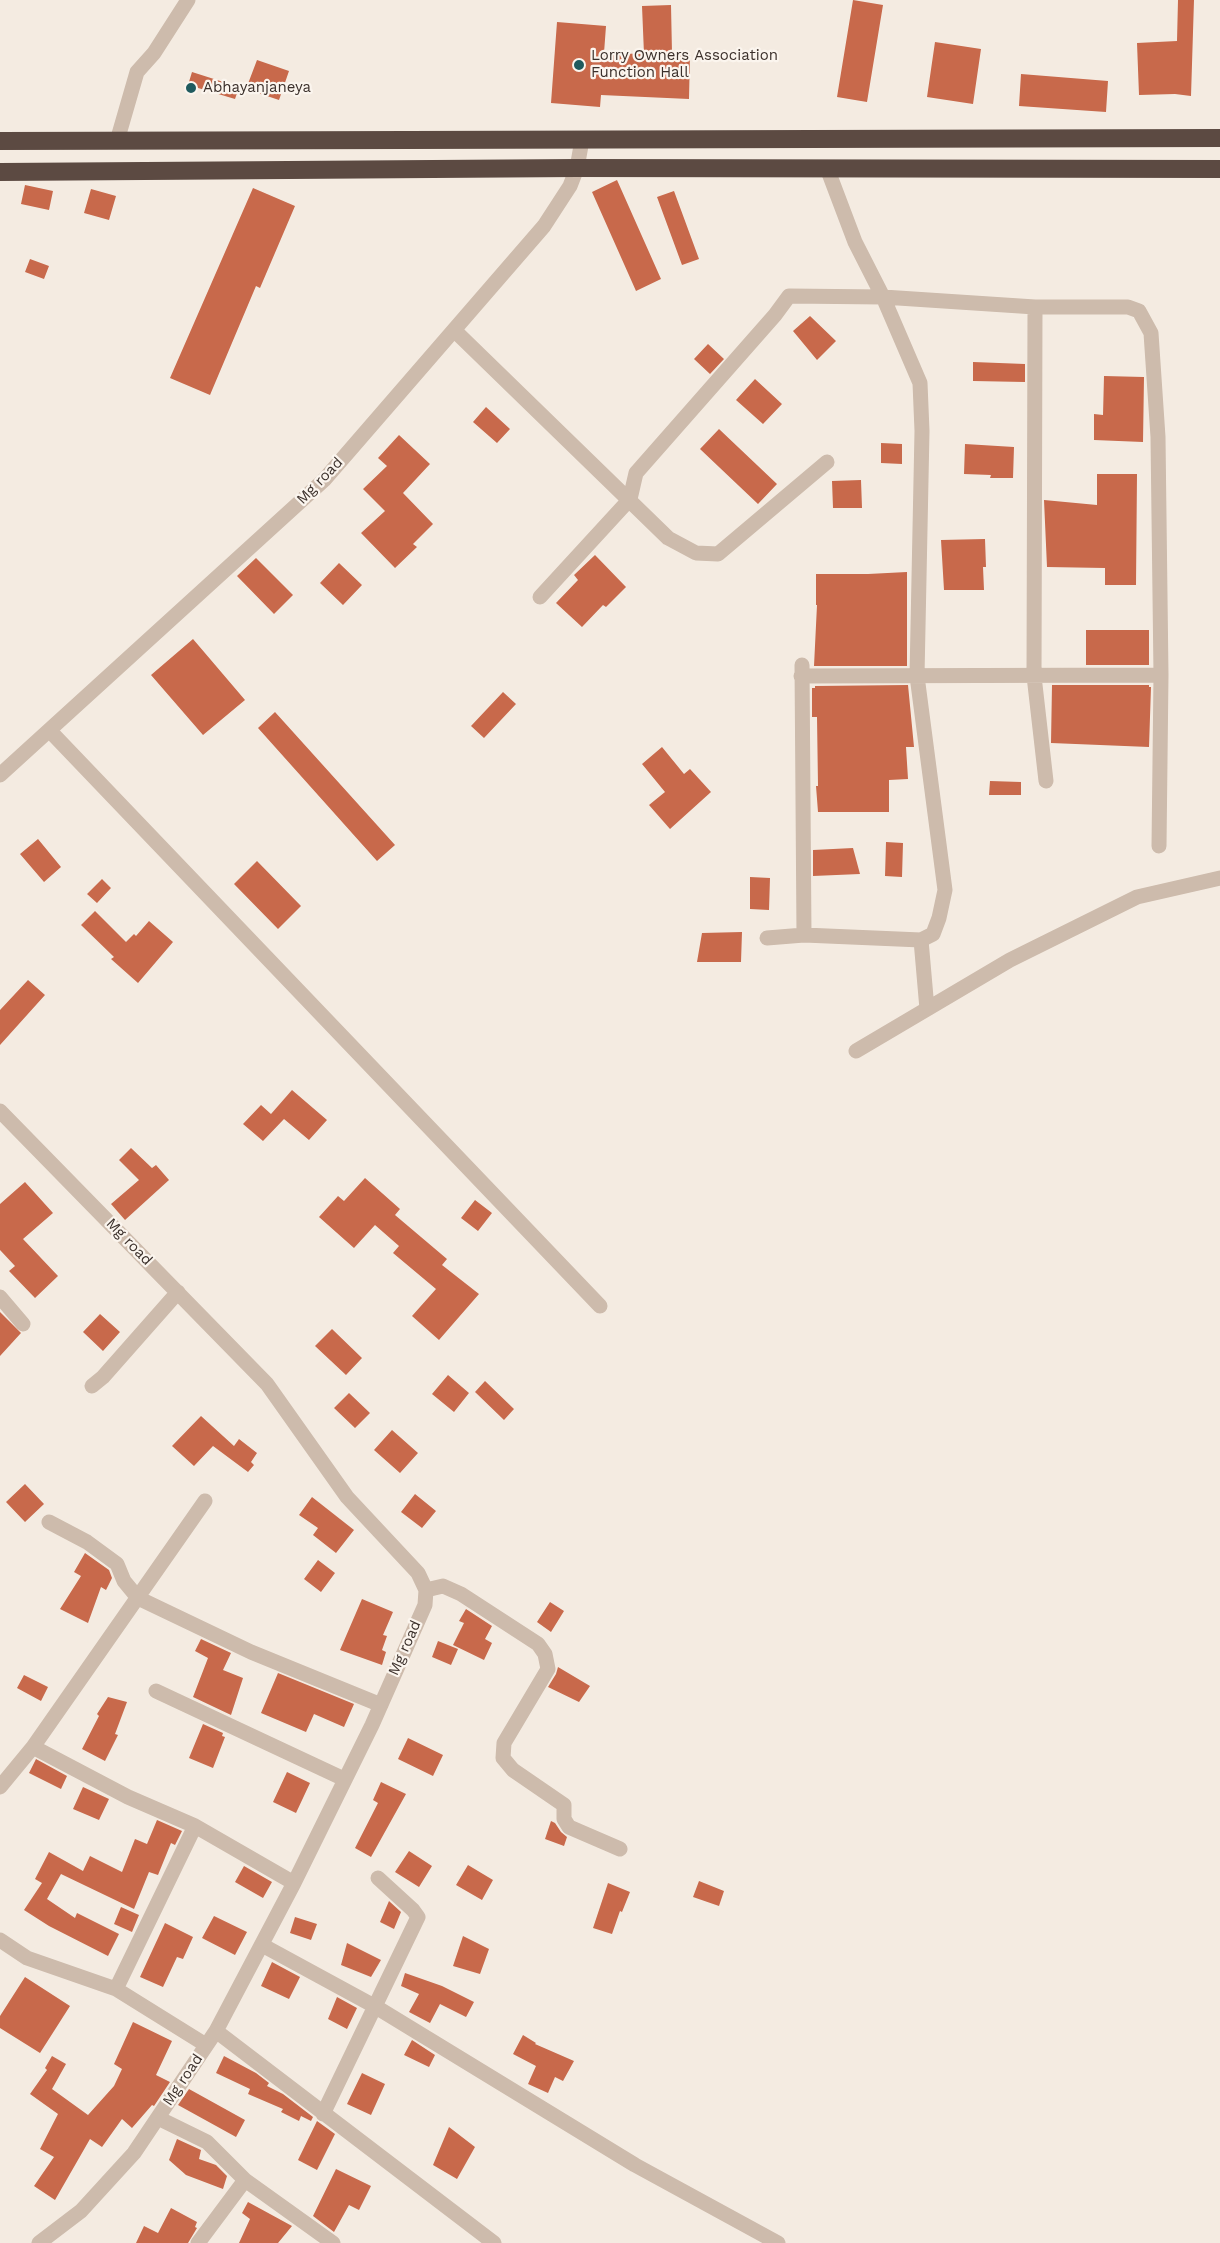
<!DOCTYPE html>
<html>
<head>
<meta charset="utf-8">
<style>
	body { margin:0 }
	canvas { display:block; background:#f4ebe1 }
</style>
</head>
<body>
<canvas width="1220" height="2243"></canvas>
<script>
const g = document.querySelector('canvas').getContext('2d');
g.lineJoin = 'round';
function fill(path, color) { g.fillStyle = color; g.fill(path, 'evenodd'); }
const toPath = rows => new Path2D(rows.map(r => 'M' + r).join(''));
function trace(path, color, width, dash) { g.strokeStyle = color; g.lineWidth = width; g.lineCap = dash ? 'butt' : 'round'; g.setLineDash(dash || []); g.stroke(path); }
function write(font, color, halo, rows, align = 'center') {
  g.font = font + ' "Work Sans",sans-serif'; g.lineWidth = 4.5; g.setLineDash([]); g.textBaseline = 'middle'; g.strokeStyle = halo; g.fillStyle = color; for (const [text, x, y, turn = 0] of rows) {
    g.save(); g.translate(x, y); g.rotate((+turn || 0) * Math.PI / 180); g.textAlign = isNaN(turn) ? turn : align; if (halo) g.strokeText(text, 0, 0); g.fillText(text, 0, 0); g.restore();
  }
}
fill(toPath([
	[853,0,883,5,867,102,837,97],
	[1178,0,1194,0,1191,96,1175,94,1139,95,1137,43,1177,41],
	[671,5,672,53,690,53,689,99,601,95,600,107,551,103,557,22,606,26,604,53,644,54,642,6],
	[935,42,981,49,973,104,927,97],
	[257,60,289,71,279,100,246,89],
	[192,72,239,87,235,99,188,85],
	[1021,74,1108,81,1106,112,1019,106],
	[617,180,661,279,636,291,592,192],
	[25,185,53,191,49,210,21,204],
	[253,188,295,206,260,288,256,286,210,395,170,378],
	[91,189,116,196,109,220,84,213],
	[674,191,699,259,682,265,657,197],
	[30,259,49,266,44,279,25,272],
	[810,316,836,341,817,360,793,331],
	[708,344,724,359,710,374,694,359],
	[973,362,1025,364,1025,382,973,381],
	[1104,376,1144,377,1143,442,1094,440,1094,414,1103,415],
	[755,379,782,404,763,424,736,400],
	[486,407,510,429,497,443,473,422],
	[719,429,777,484,758,504,700,449],
	[399,435,430,464,403,493,433,524,413,544,417,547,395,568,361,533,385,511,363,489,387,466,378,458],
	[881,443,902,444,902,464,881,463],
	[965,444,1014,447,1013,478,990,478,991,475,964,474],
	[1097,474,1137,474,1136,585,1105,585,1105,568,1047,567,1044,500,1097,505],
	[861,480,862,508,833,508,832,481],
	[985,539,986,567,983,567,984,590,944,590,941,540],
	[595,555,626,587,606,607,603,605,582,627,556,603,578,580,574,575],
	[256,558,293,595,274,614,237,576],
	[339,563,362,585,343,605,320,583],
	[907,572,907,666,814,666,817,605,816,605,816,574,868,574],
	[1086,630,1149,630,1149,665,1086,665],
	[193,639,245,700,203,735,151,675],
	[908,685,914,747,906,747,908,779,889,780,889,812,818,812,816,786,818,786,817,717,812,717,812,688,815,688,815,686],
	[1052,685,1149,685,1149,687,1151,687,1149,747,1051,743],
	[503,692,516,704,484,738,471,726],
	[275,712,395,845,377,861,258,728],
	[662,747,684,774,690,769,711,792,670,829,649,805,665,792,642,764],
	[990,781,1021,782,1021,795,989,795],
	[38,839,61,867,44,882,20,854],
	[886,842,903,843,902,877,885,876],
	[853,848,860,874,813,876,813,850],
	[257,861,301,906,278,929,234,884],
	[750,877,770,878,769,910,750,909],
	[102,879,111,888,97,903,87,894],
	[95,911,126,942,134,934,136,936,149,921,173,942,138,983,111,959,114,957,81,925],
	[742,932,741,962,697,962,702,933],
	[28,980,45,995,0,1045,0,1010],
	[292,1090,327,1120,309,1140,284,1119,263,1141,243,1124,261,1105,271,1114],
	[131,1148,152,1168,156,1165,169,1180,125,1220,111,1204,139,1180,119,1160],
	[365,1178,400,1209,395,1215,447,1259,442,1265,479,1294,439,1340,412,1316,436,1289,393,1253,399,1246,375,1225,354,1248,319,1217,338,1196,344,1201],
	[25,1182,53,1213,23,1239,58,1276,35,1298,9,1271,15,1266,0,1250,0,1204],
	[475,1200,492,1213,478,1231,461,1218],
	[0,1312,21,1333,0,1356],
	[100,1314,120,1332,103,1351,83,1332],
	[332,1329,362,1358,346,1375,315,1346],
	[448,1375,469,1393,454,1412,432,1394],
	[485,1381,514,1409,504,1420,475,1392],
	[349,1393,370,1413,355,1428,334,1408],
	[201,1416,234,1446,239,1439,257,1453,251,1462,254,1465,248,1472,213,1446,194,1466,172,1446],
	[392,1430,418,1453,400,1473,374,1450],
	[25,1484,44,1504,25,1522,6,1502],
	[415,1494,436,1511,422,1528,401,1512],
	[312,1497,354,1530,336,1553,313,1535,318,1528,299,1515],
	[85,1553,109,1570,112,1578,106,1590,101,1587,88,1623,60,1609,81,1576,74,1572],
	[318,1560,335,1573,321,1592,304,1579],
	[362,1599,393,1612,383,1635,387,1636,382,1650,386,1652,382,1665,340,1650],
	[550,1602,564,1611,551,1632,537,1622],
	[466,1609,492,1626,485,1639,492,1643,484,1660,453,1645,464,1623,459,1621],
	[201,1639,231,1653,223,1670,243,1678,231,1715,193,1697,208,1658,195,1651],
	[438,1641,458,1649,451,1665,432,1657],
	[558,1667,590,1686,579,1702,548,1687,556,1674],
	[278,1673,354,1704,344,1727,314,1714,306,1732,261,1713],
	[24,1675,48,1687,41,1701,17,1688],
	[108,1697,127,1702,115,1734,118,1735,105,1761,82,1749,99,1716,97,1714],
	[203,1724,223,1733,222,1736,225,1737,213,1768,189,1758],
	[408,1738,443,1755,433,1776,398,1759],
	[36,1759,67,1776,61,1789,29,1773],
	[287,1772,310,1783,296,1813,273,1802],
	[381,1782,406,1794,371,1857,355,1848,378,1803,373,1800],
	[83,1787,109,1799,99,1820,73,1809],
	[157,1820,182,1831,175,1845,171,1843,158,1875,149,1872,134,1909,61,1874,47,1899,75,1918,77,1913,119,1934,108,1956,49,1926,24,1910,42,1883,35,1879,49,1852,83,1871,90,1856,122,1872,135,1839,147,1844],
	[551,1821,555,1823,561,1832,567,1837,564,1846,545,1839],
	[409,1851,432,1866,419,1887,395,1872],
	[468,1865,493,1880,482,1900,456,1885],
	[244,1866,272,1882,263,1898,235,1882],
	[699,1881,724,1891,719,1906,693,1897],
	[608,1883,630,1892,622,1912,620,1911,612,1934,593,1928],
	[389,1901,401,1912,394,1929,380,1922],
	[121,1907,139,1915,132,1932,114,1924],
	[214,1916,247,1932,235,1955,202,1938],
	[295,1917,317,1924,311,1940,290,1933],
	[165,1923,193,1937,183,1959,177,1957,163,1987,140,1977],
	[463,1936,489,1949,480,1974,453,1966],
	[347,1943,381,1960,371,1977,341,1965],
	[272,1962,300,1977,289,1999,261,1986],
	[405,1973,442,1986,474,2002,466,2017,440,2004,430,2023,409,2012,419,1994,401,1986],
	[25,1977,70,2006,40,2053,0,2028,0,2016],
	[337,1997,357,2008,347,2029,328,2019],
	[133,2022,172,2041,156,2075,170,2082,154,2106,152,2105,132,2128,122,2119,102,2147,90,2139,55,2200,34,2186,54,2157,40,2149,58,2114,30,2094,47,2070,45,2068,52,2056,66,2064,52,2089,88,2115,114,2086,122,2069,114,2064],
	[523,2035,536,2043,535,2044,574,2061,563,2081,555,2077,548,2093,528,2084,536,2066,513,2054],
	[412,2040,435,2055,429,2067,404,2055],
	[224,2056,256,2073,269,2083,267,2086,283,2094,313,2117,311,2121,301,2116,299,2121,281,2112,283,2109,248,2094,250,2089,216,2073],
	[362,2073,385,2084,371,2115,347,2104],
	[189,2089,245,2120,236,2137,178,2105],
	[317,2121,335,2134,317,2170,298,2160],
	[449,2127,475,2147,457,2179,433,2165],
	[177,2139,201,2150,199,2159,216,2165,227,2176,223,2189,186,2175,169,2160],
	[336,2169,371,2186,359,2210,349,2205,334,2232,313,2216],
	[248,2202,292,2226,278,2243,239,2243,250,2219,242,2213],
	[171,2208,197,2222,195,2227,197,2228,188,2243,136,2243,144,2226,158,2233]
]), '#c8694b');
trace(toPath([
	[117,141,137,72,154,53,188,0],
	[827,168,855,242,883,297,920,383,922,431,917,676,945,890,939,918,933,934,921,940,927,1009],
	[1035,307,1034,676,1046,781],
	[454,330,668,538,696,553,718,554,827,462],
	[540,597,630,499,636,473,775,315,789,296,883,297,1035,307,1128,307,1139,311,1151,333,1158,437,1161,675,1159,846],
	[802,665,804,935],
	[801,676,1161,675],
	[50,731,600,1306],
	[0,775,324,480,544,226,570,186,577,168,582,140],
	[767,938,804,935,921,940],
	[856,1051,1010,960,1137,897,1220,878],
	[0,1111,267,1384,347,1497,418,1573,426,1590,425,1605,372,1725,294,1883,216,2031,134,2153,81,2211,39,2243],
	[0,1297,23,1324],
	[92,1386,103,1377,178,1292],
	[49,1522,87,1542,117,1564,124,1581,138,1598,251,1652,381,1705],
	[426,1590,443,1586,461,1594,538,1644,545,1654,548,1669,504,1743,503,1758,513,1770,564,1805,564,1819,569,1827,620,1849],
	[156,1691,344,1779],
	[33,1747,128,1797,195,1826,294,1883],
	[0,1787,33,1747,205,1501],
	[0,1940,27,1958,116,1989,206,2045],
	[262,1945,376,2007,635,2165,778,2243],
	[116,1989,195,1826],
	[216,2031,494,2243],
	[323,2114,418,1917,413,1910,378,1878],
	[158,2118,207,2142,245,2180,333,2243],
	[198,2243,245,2180]
]), '#cdbbac', 15);
trace(toPath([
	[0,141,1220,138],
	[0,172,577,168,1220,169]
]), '#5c4a42', 18);
for (const [x, y, r, color] of [
	[579,65,6,"#1f5a5e"],
	[191,88,6,"#1f5a5e"]
]) { const dot = new Path2D(); dot.arc(x, y, r, 0, 2 * Math.PI); g.fillStyle = color; g.fill(dot); trace(dot, '#fbf5ee', 2); }
write('15px', '#3b302b', '#fbf5ee', [
	["Lorry Owners Association",591,56],
	["Function Hall",591,73],
	["Abhayanjaneya",203,88]
], 'left');
write('15px', '#3b302b', '#fbf5ee', [
	["Mg road",320,481,-46],
	["Mg road",129,1242,46],
	["Mg road",405,1648,-66],
	["Mg road",183,2080,-56]
]);
</script>
</body>
</html>
